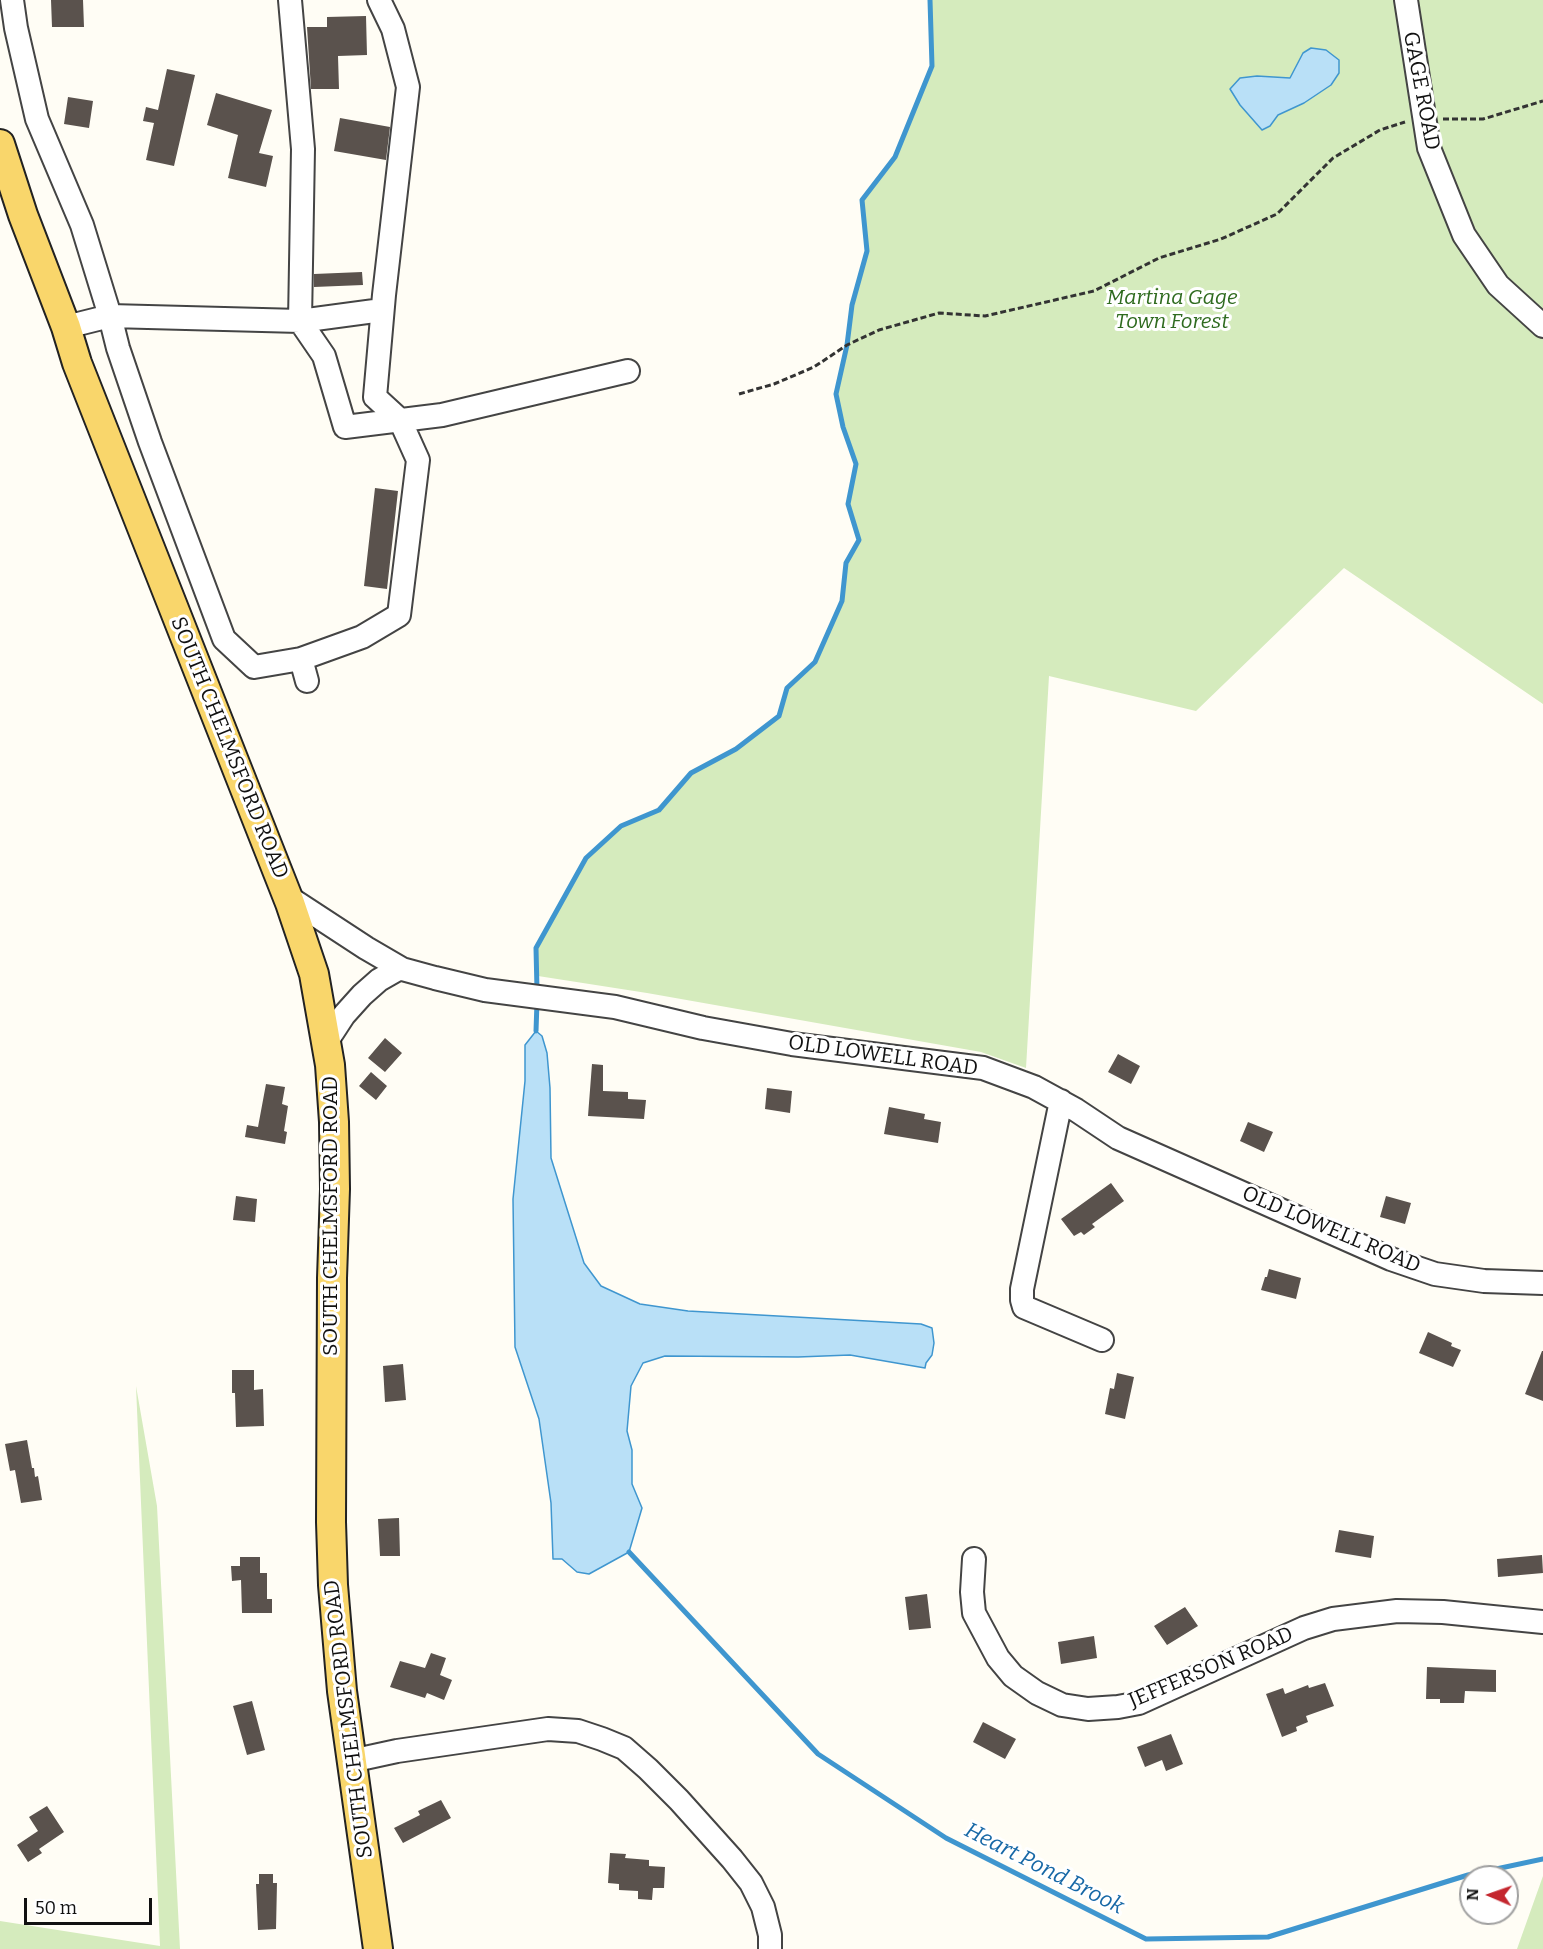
<!DOCTYPE html>
<html>
<head>
<meta charset="utf-8">
<style>
	body { margin:0 }
	#map { position:relative; width:1543px; height:1949px; overflow:hidden; background:#fffdf5; font-family:Bitter,serif }
	canvas { display:block }
	.north { position:absolute; left:1459px; top:1865px; width:60px; height:60px; box-sizing:border-box; background:#fff; border:2px solid #a0a0a0; border-radius:50%; rotate:272deg; font-size:16px; font-weight:700; line-height:24px; text-align:center; color:#111 }
	.north::after { content:''; display:block; margin:auto; width:21px; height:27px; background:#c4262e; clip-path:polygon(50% 0,100% 100%,50% 72%,0 100%) }
	.scale { position:absolute; left:24px; top:1898px; width:128px; height:27px; box-sizing:border-box; border:3px solid #111; border-top:0; padding-left:8px; font-size:18px; line-height:21px; white-space:nowrap; color:#111; -webkit-text-stroke:4px #fff; paint-order:stroke }
</style>
</head>
<body>
<div id="map">
<canvas width="1543" height="1949"></canvas>
<div class="north">N</div>
<div class="scale">50 m</div>
</div>
<script>
const g = document.querySelector('canvas').getContext('2d');
g.lineJoin = 'round';
function fill(path, color) { g.fillStyle = color; g.fill(path, 'evenodd'); }
const toPath = rows => new Path2D(rows.map(r => 'M' + r).join(''));
function trace(path, color, width, dash) { g.strokeStyle = color; g.lineWidth = width; g.lineCap = dash ? 'butt' : 'round'; g.setLineDash(dash || []); g.stroke(path); }
function write(font, color, halo, rows, align = 'center') {
  g.font = font + ' Bitter,serif'; g.lineWidth = 6; g.setLineDash([]); g.textBaseline = 'middle'; g.strokeStyle = halo; g.fillStyle = color; for (const [text, x, y, turn = 0] of rows) {
    g.save(); g.translate(x, y); g.rotate((+turn || 0) * Math.PI / 180); g.textAlign = isNaN(turn) ? turn : align; if (halo) g.strokeText(text, 0, 0); g.fillText(text, 0, 0); g.restore();
  }
}
fill(toPath([
	[930,0,1543,0,1543,704,1344,568,1196,711,1049,676,1026,1068,981,1052,647,993,538,976,536,948,586,858,621,826,659,810,691,773,736,749,779,716,787,688,815,662,842,602,846,563,859,540,848,504,856,464,843,427,836,394,847,345,852,305,867,251,862,200,895,157,931,66],
	[136,1386,157,1506,180,1949,0,1949,0,1921,160,1946],
	[1543,1876,1543,1949,1517,1949]
]), '#d5ebbd');
const water = toPath([
	[1311,48,1326,50,1339,60,1339,73,1331,85,1304,103,1278,115,1270,126,1262,130,1240,105,1230,89,1240,78,1257,76,1290,78,1303,53,1311,48],
	[536,1031,542,1036,547,1053,550,1088,551,1158,584,1263,601,1286,640,1304,688,1311,921,1324,932,1328,934,1343,932,1355,926,1363,925,1368,850,1355,798,1357,665,1356,643,1363,631,1386,627,1431,632,1450,632,1484,642,1508,629,1552,589,1574,577,1572,562,1559,553,1559,551,1503,539,1419,515,1347,513,1199,525,1081,525,1045,536,1031]
]);
fill(water, '#b9e0f7');
trace(water, '#3f96cf', 1.5);
trace(toPath([
	[537,990,536,948,586,858,621,826,659,810,691,773,736,749,779,716,787,688,815,662,842,601,846,563,859,540,848,504,856,464,843,427,836,394,847,345,852,305,867,251,862,200,895,157,932,66,930,0],
	[536,1031,537,1002],
	[629,1552,818,1754,946,1838,1146,1939,1268,1937,1468,1875,1543,1859]
]), '#3f96cf', 5);
fill(toPath([
	[51,0,83,0,84,27,52,27],
	[366,16,367,55,338,56,339,89,311,89,307,27,327,27,327,17],
	[167,69,195,75,174,166,146,160,154,123,143,121,146,107,158,110],
	[216,93,272,110,259,153,273,156,266,187,228,178,238,135,207,125],
	[68,97,93,101,89,128,64,124],
	[340,118,390,127,386,160,334,151],
	[362,272,363,285,314,287,314,274],
	[375,488,398,491,387,589,364,586],
	[385,1038,402,1053,385,1072,368,1058],
	[1118,1054,1140,1066,1131,1084,1108,1072],
	[592,1064,603,1065,603,1091,628,1092,628,1099,646,1100,644,1119,588,1116],
	[371,1072,387,1086,376,1100,359,1086],
	[266,1084,285,1087,282,1104,288,1106,284,1131,287,1132,285,1144,245,1137,247,1125,258,1127],
	[767,1088,792,1091,790,1113,765,1109],
	[889,1107,925,1114,924,1119,941,1122,938,1143,884,1134],
	[1248,1122,1273,1132,1264,1152,1240,1141],
	[1111,1183,1124,1201,1092,1224,1095,1227,1084,1235,1081,1232,1074,1236,1061,1219],
	[236,1196,257,1199,255,1222,233,1220],
	[1386,1196,1411,1203,1405,1224,1380,1217],
	[1269,1269,1301,1278,1296,1299,1261,1290,1265,1277,1267,1277],
	[1428,1332,1452,1343,1451,1346,1461,1350,1453,1367,1419,1353],
	[1542,1351,1543,1351,1543,1401,1525,1394],
	[403,1364,406,1400,385,1402,383,1366],
	[232,1370,254,1370,254,1390,263,1389,264,1426,236,1427,235,1393,232,1393],
	[1117,1373,1134,1377,1125,1419,1105,1414,1110,1388,1114,1389],
	[27,1440,32,1468,34,1468,35,1477,38,1476,42,1500,21,1503,15,1470,10,1471,5,1444],
	[399,1518,400,1556,380,1556,378,1519],
	[1339,1530,1374,1536,1371,1558,1335,1552],
	[1542,1555,1543,1573,1498,1577,1497,1559],
	[240,1557,260,1557,260,1573,267,1573,267,1599,272,1599,272,1613,242,1613,241,1580,232,1581,231,1566,240,1566],
	[927,1594,931,1628,909,1630,905,1597],
	[1185,1607,1198,1626,1167,1645,1154,1626],
	[1094,1636,1097,1658,1061,1664,1058,1642],
	[431,1653,446,1658,440,1675,452,1680,444,1700,427,1693,425,1698,390,1687,400,1661,425,1668],
	[1427,1667,1496,1670,1496,1692,1465,1691,1464,1703,1440,1703,1440,1699,1426,1699],
	[1325,1683,1334,1706,1306,1716,1308,1722,1296,1727,1297,1731,1282,1737,1266,1694,1283,1688,1285,1694,1308,1685,1309,1688],
	[252,1701,265,1750,247,1755,233,1706],
	[983,1722,1016,1739,1005,1759,973,1742],
	[1171,1734,1183,1764,1166,1771,1162,1760,1145,1767,1137,1747],
	[441,1800,451,1818,403,1843,394,1828,420,1815,418,1811],
	[47,1806,64,1832,39,1849,42,1853,28,1862,17,1845,38,1831,29,1817],
	[610,1853,626,1854,625,1858,649,1860,649,1866,665,1867,664,1888,653,1888,652,1900,638,1899,638,1891,619,1890,619,1884,608,1883],
	[259,1874,273,1874,273,1883,277,1883,276,1929,258,1930,256,1884,259,1884]
]), '#5a524d');
const minor = toPath([
	[12,0,16,28,37,119,82,225,110,316,66,327],
	[290,0,303,149,300,321,110,316,118,348,150,442,224,639,254,667,301,659,362,637,399,615,418,460,400,420,375,397,384,295,408,87,393,29,379,0],
	[1406,0,1429,148,1464,235,1498,285,1543,326],
	[382,310,300,321,324,356,345,427,442,415,628,371],
	[301,659,307,681],
	[288,897,366,948,402,969,435,978,485,990,615,1007,703,1028,792,1044,983,1068,1034,1087,1076,1110,1118,1138,1391,1259,1435,1274,1484,1281,1543,1283],
	[327,1041,344,1015,362,995,379,980,400,968],
	[1061,1101,1022,1289,1022,1300,1024,1307,1102,1340],
	[974,1559,972,1592,974,1613,998,1658,1013,1676,1037,1693,1062,1705,1088,1709,1118,1707,1139,1703,1304,1628,1333,1619,1397,1611,1443,1612,1543,1622],
	[351,1761,397,1751,548,1729,578,1731,602,1739,624,1748,648,1769,679,1800,732,1859,751,1883,763,1907,770,1935,770,1949]
]);
const major = toPath([
	[0,144,23,215,66,327,77,363,290,903,314,974,330,1065,334,1122,335,1189,332,1278,331,1522,333,1585,342,1691,378,1949]
]);
trace(minor, '#444', 26);
trace(major, '#222', 32);
trace(toPath([
	[1443,119,1483,119,1543,101],
	[739,394,774,384,814,367,847,345,879,330,939,313,985,316,1094,291,1159,258,1221,239,1277,214,1333,158,1380,130,1405,122]
]), '#333', 3, [6, 3]);
trace(minor, '#fff', 22);
trace(major, '#f9d66b', 28);
write('21px', '#111', '#fff', [
	["GAGE ROAD",1421,91,79],
	["SOUTH CHELMSFORD ROAD",229,748,68],
	["OLD LOWELL ROAD",883,1056,8],
	["SOUTH CHELMSFORD ROAD",331,1216,-90],
	["OLD LOWELL ROAD",1331,1230,23],
	["JEFFERSON ROAD",1211,1668,-23],
	["SOUTH CHELMSFORD ROAD",349,1719,-97]
]);
write('italic 21px', '#2f6b1f', '#fff', [
	["Martina Gage",1172,298],
	["Town Forest",1172,322]
]);
write('italic 22px', '#1768a6', '#fff', [
	["Heart Pond Brook",1044,1869,27]
]);
</script>
</body>
</html>
